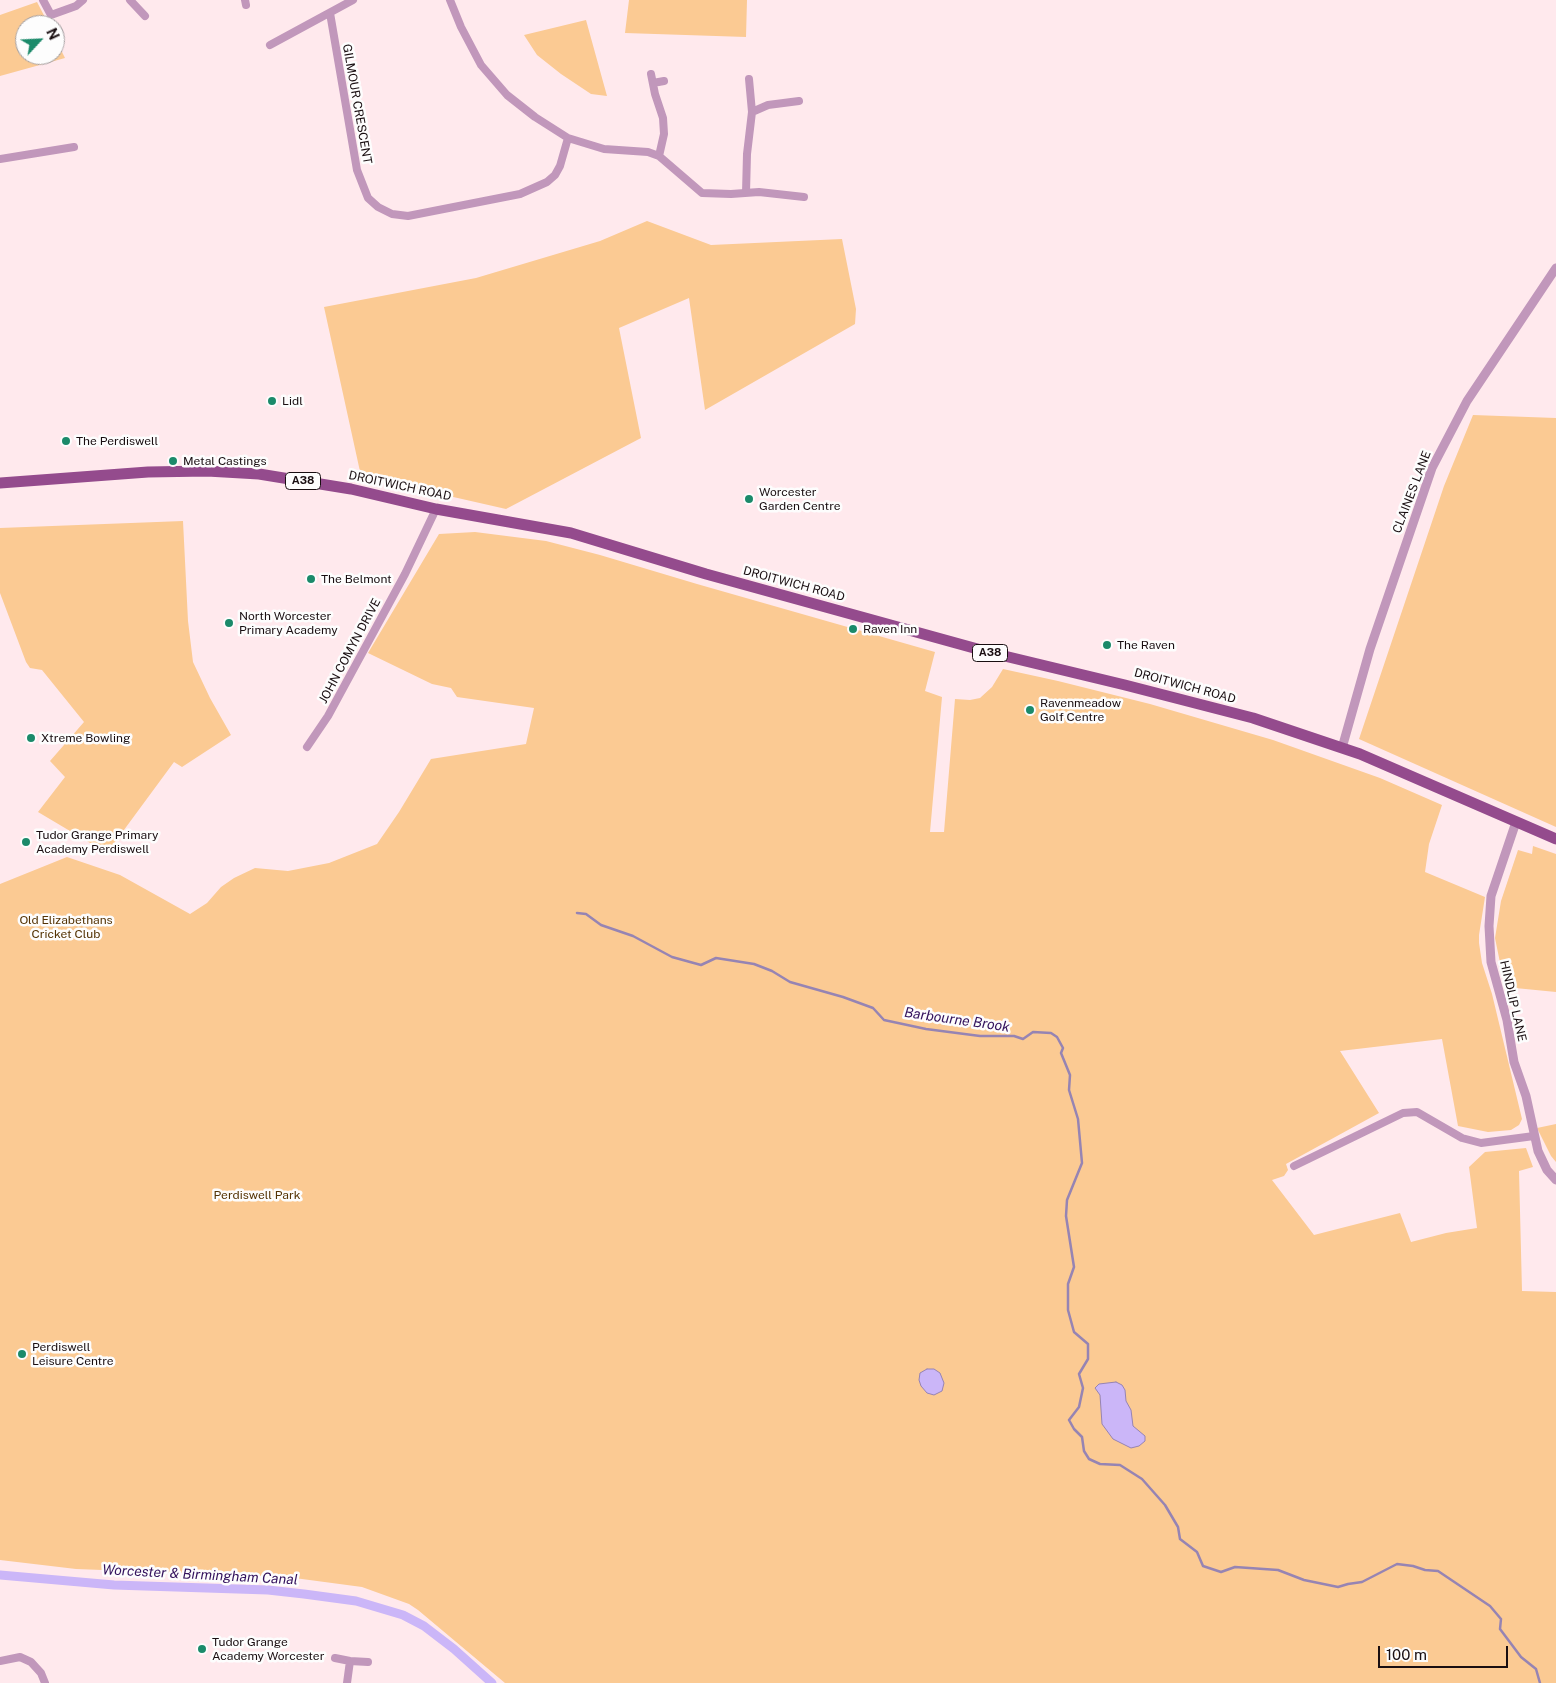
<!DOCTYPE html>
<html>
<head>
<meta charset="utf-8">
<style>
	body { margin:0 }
	#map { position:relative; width:1556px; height:1683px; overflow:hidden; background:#ffe9ed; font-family:"Public Sans",sans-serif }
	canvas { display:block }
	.north { position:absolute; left:15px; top:15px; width:50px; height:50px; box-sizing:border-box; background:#fdfdfd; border:1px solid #a29d9f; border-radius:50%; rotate:65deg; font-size:14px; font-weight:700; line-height:20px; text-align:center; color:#190e11 }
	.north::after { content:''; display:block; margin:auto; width:18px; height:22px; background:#1b8a6a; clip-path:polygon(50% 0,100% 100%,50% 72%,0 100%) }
	.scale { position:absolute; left:1378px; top:1646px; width:130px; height:22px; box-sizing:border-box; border:2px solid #190e11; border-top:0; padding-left:6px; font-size:15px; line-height:18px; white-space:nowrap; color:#190e11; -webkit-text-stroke:4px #fdfdfd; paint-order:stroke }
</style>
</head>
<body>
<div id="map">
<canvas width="1556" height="1683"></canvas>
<div class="north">N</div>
<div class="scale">100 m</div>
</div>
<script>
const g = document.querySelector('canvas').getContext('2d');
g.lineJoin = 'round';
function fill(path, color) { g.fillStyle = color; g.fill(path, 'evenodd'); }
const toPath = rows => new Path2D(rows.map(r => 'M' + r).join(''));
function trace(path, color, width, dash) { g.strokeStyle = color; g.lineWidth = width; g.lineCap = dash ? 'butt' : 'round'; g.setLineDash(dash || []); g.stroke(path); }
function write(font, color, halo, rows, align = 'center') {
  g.font = font + ' "Public Sans",sans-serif'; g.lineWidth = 5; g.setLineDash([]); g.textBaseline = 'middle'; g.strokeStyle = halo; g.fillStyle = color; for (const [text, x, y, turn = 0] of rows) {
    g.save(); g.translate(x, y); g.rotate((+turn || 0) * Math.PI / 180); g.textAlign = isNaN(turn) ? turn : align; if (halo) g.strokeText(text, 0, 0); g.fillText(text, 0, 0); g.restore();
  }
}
fill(toPath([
	[629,0,747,0,746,37,625,33],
	[37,2,49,25,25,25,25,55,55,55,55,38,65,58,0,76,0,15],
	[586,20,607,96,591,94,561,74,537,55,524,35],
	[647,221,711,245,842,239,856,309,855,324,705,410,689,298,619,328,641,438,506,509,361,476,324,307,476,278,600,241],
	[1473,415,1556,418,1556,827,1359,739,1444,486],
	[183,521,188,621,193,662,210,698,231,735,182,767,174,762,107,853,38,812,65,777,50,761,84,722,42,670,30,668,26,662,0,593,0,528],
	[475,532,546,541,600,555,697,584,935,652,925,691,942,697,930,832,944,832,955,699,970,700,980,698,992,687,1003,669,1058,681,1150,704,1273,740,1380,778,1442,805,1429,844,1425,872,1485,897,1479,935,1479,943,1482,963,1492,994,1522,1119,1519,1125,1511,1130,1488,1132,1458,1126,1442,1039,1340,1051,1379,1113,1286,1164,1288,1170,1284,1176,1272,1180,1314,1235,1400,1213,1411,1242,1446,1233,1477,1228,1469,1167,1485,1152,1526,1148,1533,1167,1519,1171,1522,1291,1556,1292,1556,1683,505,1683,418,1610,409,1604,362,1587,287,1577,76,1569,0,1560,0,884,67,857,120,875,190,914,207,903,221,887,234,878,255,868,288,871,329,863,377,844,399,812,431,759,526,744,534,708,457,697,451,688,432,684,368,653,439,534],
	[1533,846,1556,854,1556,992,1505,987,1495,938,1501,901,1518,850,1532,854],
	[1556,1124,1556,1162,1551,1156,1537,1128]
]), '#fbca93');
const water = toPath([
	[927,1369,934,1369,940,1373,944,1383,942,1391,934,1395,927,1393,921,1386,919,1380,920,1373,927,1369],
	[1116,1382,1122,1385,1125,1390,1126,1401,1131,1410,1133,1426,1145,1436,1145,1441,1139,1446,1131,1448,1113,1439,1102,1424,1100,1395,1095,1388,1099,1384,1116,1382]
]);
fill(water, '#cbb6f8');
trace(water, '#9684b3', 1);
trace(toPath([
	[577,913,586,914,601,925,633,936,672,957,701,965,716,958,754,964,772,971,790,982,843,997,873,1008,884,1020,926,1029,980,1036,1014,1036,1023,1039,1033,1032,1051,1033,1057,1037,1063,1048,1061,1053,1070,1075,1069,1090,1078,1119,1082,1163,1067,1200,1066,1216,1074,1267,1068,1284,1068,1310,1074,1332,1088,1344,1088,1359,1079,1374,1083,1388,1079,1407,1069,1420,1074,1429,1082,1437,1084,1451,1089,1459,1100,1464,1120,1465,1142,1479,1165,1505,1178,1527,1180,1539,1197,1552,1203,1566,1221,1572,1235,1567,1278,1570,1304,1580,1338,1587,1348,1584,1362,1582,1397,1564,1413,1566,1425,1570,1438,1571,1490,1606,1501,1619,1500,1629,1521,1657,1536,1669,1540,1683]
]), '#9684b3', 2.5);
trace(toPath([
	[0,1575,114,1585,268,1590,304,1594,356,1601,403,1615,424,1626,454,1649,492,1683]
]), '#cbb6f8', 9);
trace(toPath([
	[43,0,51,15,76,6,83,0],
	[130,0,145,16],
	[245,0,246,5],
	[450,0,461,27,481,65,507,95,535,117,568,138,604,149,648,152,659,156,702,193,731,194,759,192,804,197],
	[330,13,357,170,368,198,378,207,392,214,408,216,520,194,547,182,555,175,560,166,568,138],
	[270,45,353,0],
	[651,74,655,94,663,118,664,134,659,156],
	[749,79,752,112],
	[653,83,664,81],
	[0,159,74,147],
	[746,193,747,154,752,112,768,105,799,101],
	[307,747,328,716,405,574,436,509],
	[1294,1166,1403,1113,1417,1112,1462,1138,1481,1143,1534,1136],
	[335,1658,350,1661,368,1662],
	[0,1661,20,1657,31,1662,41,1673,45,1683],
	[347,1683,350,1661]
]), '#c197bb', 8);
trace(toPath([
	[1342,748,1370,649,1432,468,1467,401,1556,268],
	[1516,822,1491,896,1489,926,1491,962,1507,1020,1514,1062,1526,1096,1538,1151,1547,1170,1556,1180]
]), '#c197bb', 9);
trace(toPath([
	[0,483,148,472,207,471,259,474,351,489,436,509,571,533,706,574,992,653,1125,685,1253,718,1360,754,1556,839]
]), '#944b8d', 11);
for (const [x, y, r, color] of [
	[272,401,5,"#1b8a6a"],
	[66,441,5,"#1b8a6a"],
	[173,461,5,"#1b8a6a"],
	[749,499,5,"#1b8a6a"],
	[311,579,5,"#1b8a6a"],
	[229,623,5,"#1b8a6a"],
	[853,629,5,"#1b8a6a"],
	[1107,645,5,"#1b8a6a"],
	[1030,710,5,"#1b8a6a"],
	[31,738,5,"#1b8a6a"],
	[26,842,5,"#1b8a6a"],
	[22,1354,5,"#1b8a6a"],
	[202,1649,5,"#1b8a6a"]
]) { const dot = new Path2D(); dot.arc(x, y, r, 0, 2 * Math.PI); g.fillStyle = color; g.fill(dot); trace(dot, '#fdfdfd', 2); }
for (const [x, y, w] of [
	[303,481,35],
	[990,653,35]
]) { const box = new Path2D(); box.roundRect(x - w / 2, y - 8.5, w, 17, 4); g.fillStyle = '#fdfdfd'; g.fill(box); trace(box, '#190e11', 1); }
write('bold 11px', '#190e11', null, [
	["A38",303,481],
	["A38",990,653]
]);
write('12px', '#190e11', '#fdfdfd', [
	["GILMOUR CRESCENT",357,104,80],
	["DROITWICH ROAD",400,486,12],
	["CLAINES LANE",1412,492,-69],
	["DROITWICH ROAD",794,584,15],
	["JOHN COMYN DRIVE",350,651,-62],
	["DROITWICH ROAD",1185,686,15],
	["HINDLIP LANE",1513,1001,77]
]);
write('12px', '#190e11', '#fdfdfd', [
	["Lidl",282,401],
	["The Perdiswell",76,441],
	["Metal Castings",183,461],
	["Worcester",759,492],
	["Garden Centre",759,506],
	["The Belmont",321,579],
	["North Worcester",239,616],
	["Primary Academy",239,630],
	["Raven Inn",863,629],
	["The Raven",1117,645],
	["Ravenmeadow",1040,703],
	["Golf Centre",1040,717],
	["Xtreme Bowling",41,738],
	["Tudor Grange Primary",36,835],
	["Academy Perdiswell",36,849],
	["Perdiswell",32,1347],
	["Leisure Centre",32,1361],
	["Tudor Grange",212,1642],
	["Academy Worcester",212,1656]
], 'left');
write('12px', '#543304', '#fdfdfd', [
	["Old Elizabethans",66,920],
	["Cricket Club",66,934],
	["Perdiswell Park",257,1195]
]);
write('italic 14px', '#34135d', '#fdfdfd', [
	["Barbourne Brook",957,1020,8],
	["Worcester & Birmingham Canal",200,1575,3]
]);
</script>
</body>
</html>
